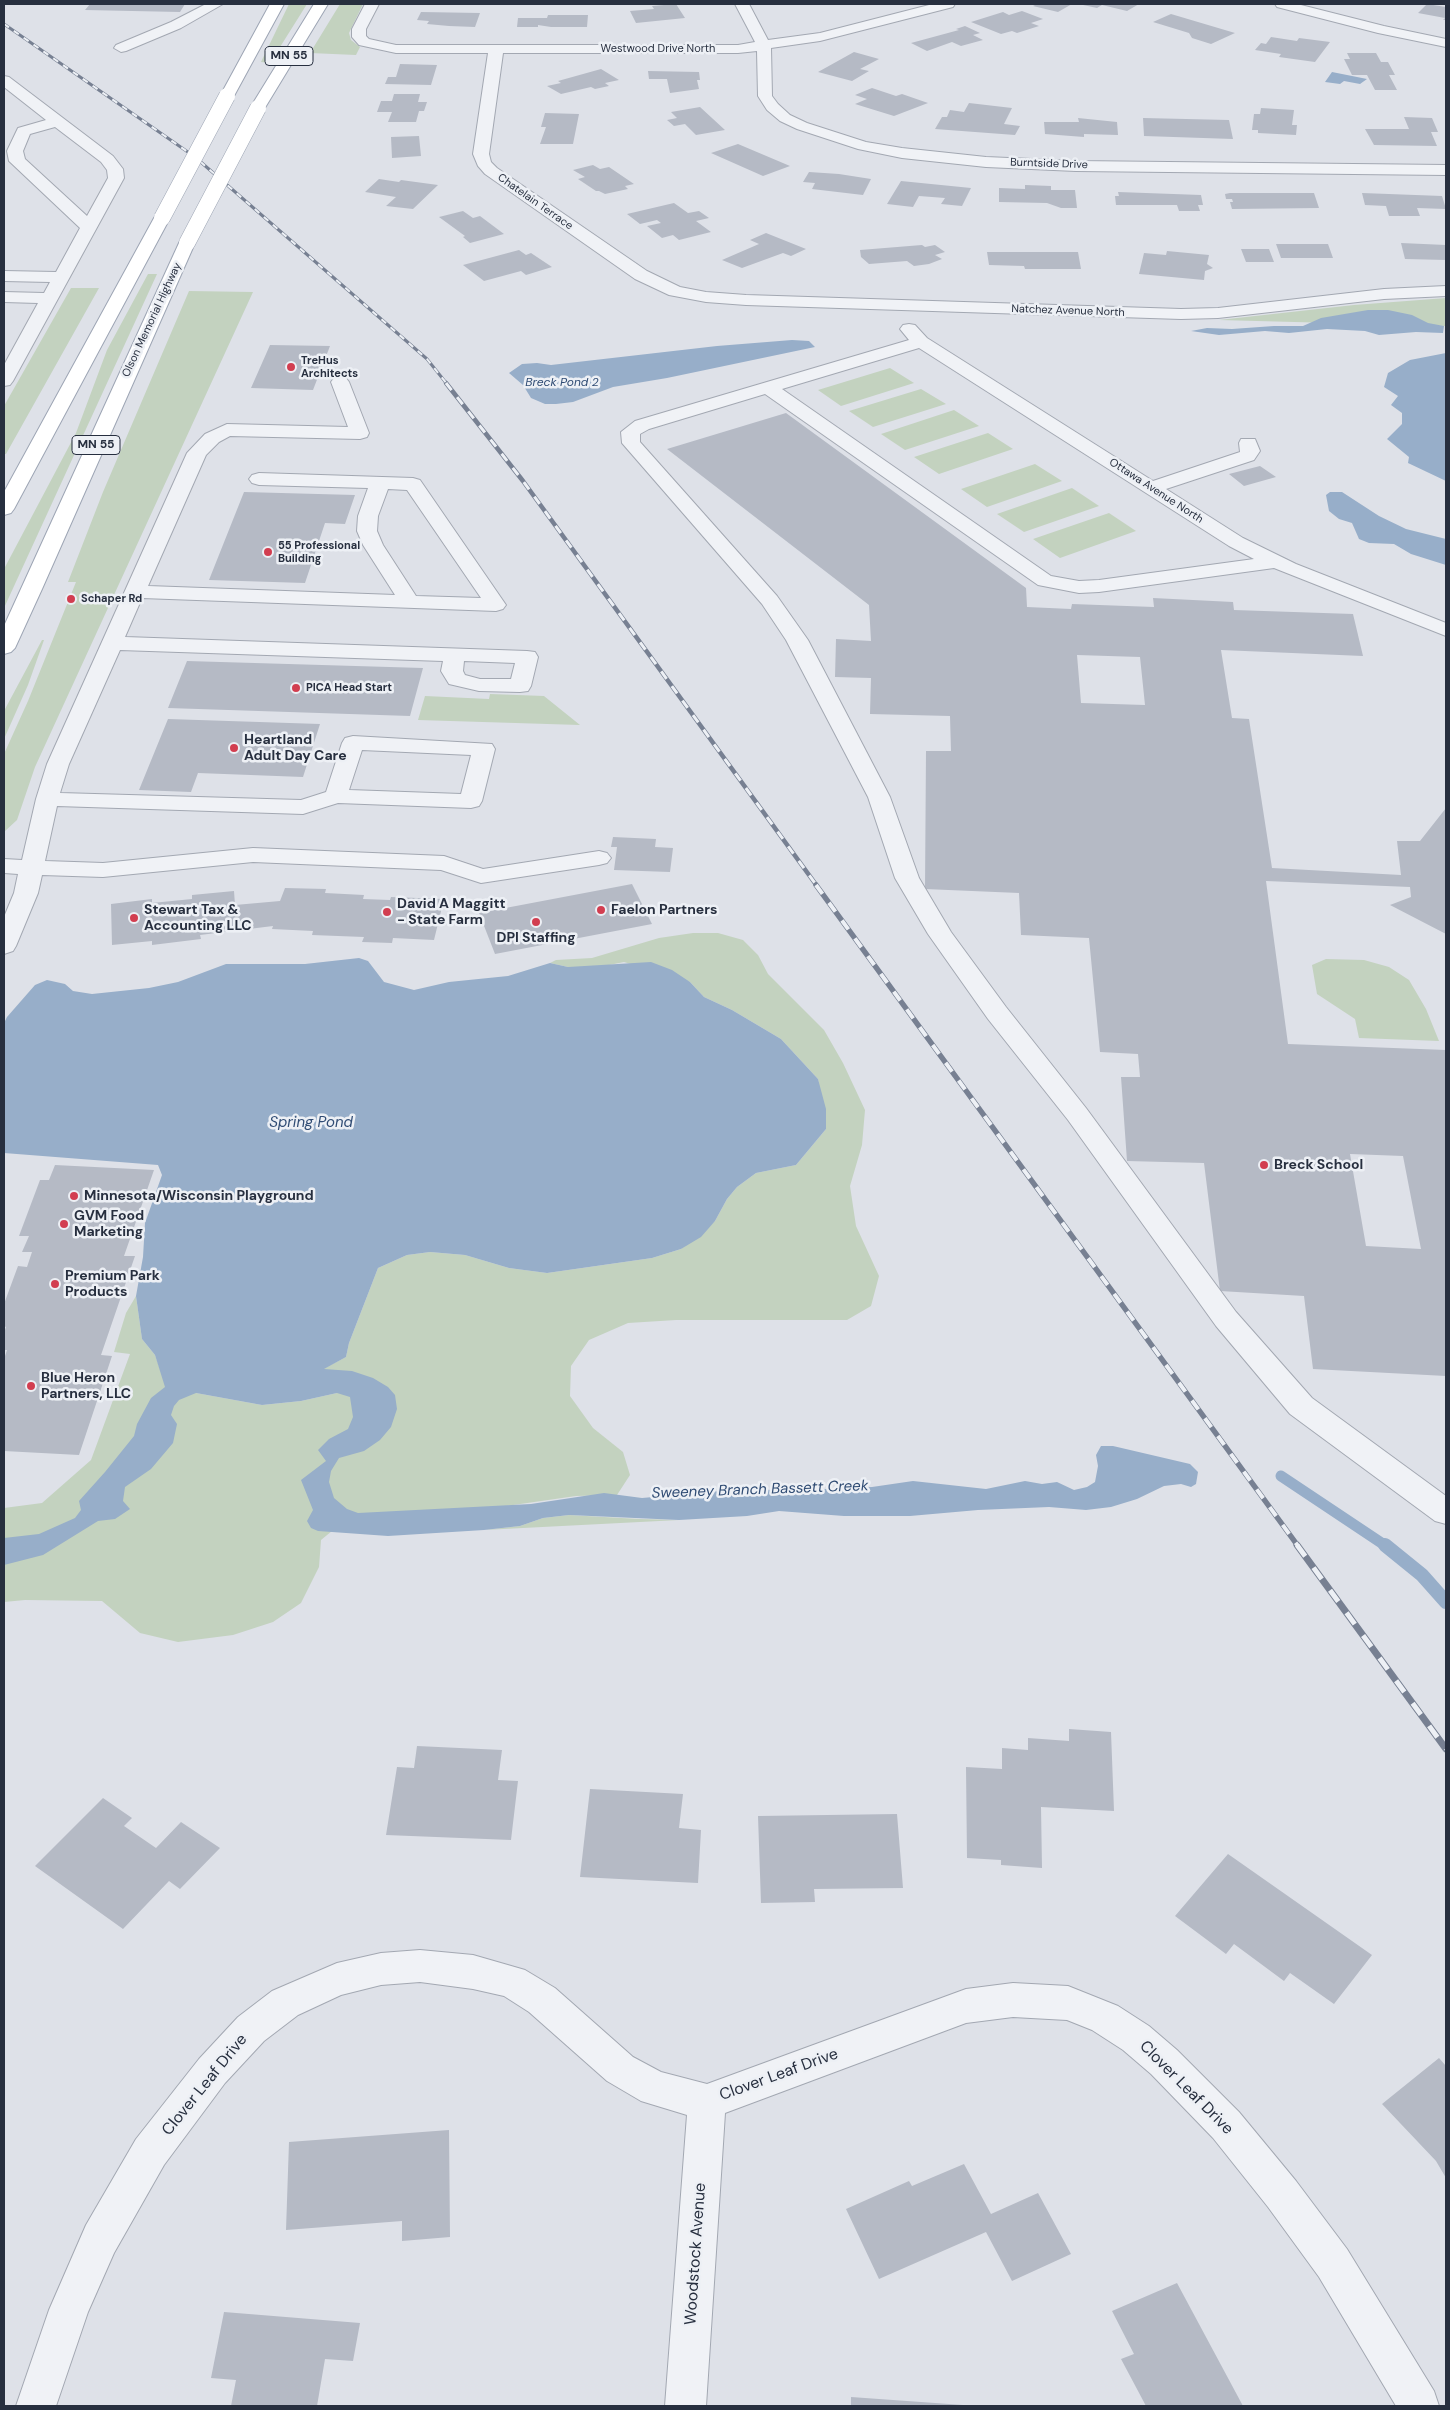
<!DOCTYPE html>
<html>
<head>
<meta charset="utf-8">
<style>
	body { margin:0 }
	#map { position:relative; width:1450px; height:2410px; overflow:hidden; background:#dee1e8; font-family:"DM Sans",sans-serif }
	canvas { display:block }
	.frame { position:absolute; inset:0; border:5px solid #272f3f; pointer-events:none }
</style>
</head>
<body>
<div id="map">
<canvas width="1450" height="2410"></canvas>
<div class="frame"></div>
</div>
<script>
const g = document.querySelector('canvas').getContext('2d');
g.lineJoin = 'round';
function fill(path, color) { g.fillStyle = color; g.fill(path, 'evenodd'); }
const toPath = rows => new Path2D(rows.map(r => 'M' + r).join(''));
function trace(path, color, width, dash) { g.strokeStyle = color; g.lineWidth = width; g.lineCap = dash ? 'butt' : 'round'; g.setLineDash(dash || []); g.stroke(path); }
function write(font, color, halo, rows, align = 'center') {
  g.font = font + ' "DM Sans",sans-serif'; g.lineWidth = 5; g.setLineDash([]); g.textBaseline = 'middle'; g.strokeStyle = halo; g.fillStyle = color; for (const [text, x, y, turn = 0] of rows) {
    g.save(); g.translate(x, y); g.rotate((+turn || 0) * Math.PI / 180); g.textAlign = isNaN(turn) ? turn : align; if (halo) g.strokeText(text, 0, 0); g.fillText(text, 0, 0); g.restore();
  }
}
fill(toPath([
	[289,4,307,4,270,63,261,62],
	[340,4,363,4,349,33,351,40,360,47,356,55,310,53],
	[148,274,157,274,4,608,4,569,76,433,107,350],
	[71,288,99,288,6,454,4,454,4,406],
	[189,291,253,292,35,767,17,820,4,832,4,754,28,701,76,582,68,582,103,492],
	[1446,298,1446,326,1219,320,1354,305],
	[890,368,914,383,841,406,818,390],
	[921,389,946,404,873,427,849,411],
	[954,410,979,426,905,450,881,434],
	[988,433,1013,449,939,474,914,457],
	[1035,464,1062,481,987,507,961,489],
	[1072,488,1099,506,1024,532,997,514],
	[1109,513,1136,531,1060,558,1033,539],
	[42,640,44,640,28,685,4,739,4,711],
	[490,694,544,696,580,725,418,720,425,696,489,699],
	[693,933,718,933,743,940,758,955,768,974,824,1030,843,1063,865,1110,862,1145,850,1186,856,1226,879,1276,871,1306,847,1320,676,1320,628,1323,589,1340,571,1366,570,1396,593,1428,623,1452,630,1475,617,1495,576,1496,332,1531,321,1540,319,1567,301,1603,273,1622,233,1635,178,1642,140,1633,102,1601,25,1600,4,1602,4,1508,42,1503,91,1460,130,1354,114,1352,126,1313,136,1296,142,1339,155,1355,160,1369,196,1393,262,1405,301,1401,337,1393,340,1384,323,1369,346,1357,349,1343,378,1268,407,1255,430,1252,465,1255,509,1268,547,1273,652,1258,681,1249,715,1221,727,1199,737,1187,756,1173,796,1165,826,1129,818,1079,781,1039,732,1010,704,997,690,982,624,962,599,967,568,967,550,963,556,960,592,958,659,938],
	[1326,959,1364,960,1389,967,1409,980,1426,1009,1439,1041,1359,1038,1355,1019,1317,994,1312,965],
	[569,1515,639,1519,679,1520,484,1530,520,1526,543,1518]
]), '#c3d2bf');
fill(toPath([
	[1332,72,1367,79,1360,84,1344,81,1340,84,1325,82],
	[1368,310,1388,310,1412,315,1428,323,1444,326,1443,333,1416,332,1379,335,1365,331,1327,329,1289,333,1265,331,1219,335,1191,331,1207,328,1232,329,1274,326,1303,326,1321,318],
	[792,340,809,341,815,347,667,378,613,387,573,402,556,404,545,404,531,398,523,385,509,373,522,364,537,363,551,365,717,346],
	[1446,353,1446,481,1408,463,1409,457,1387,439,1402,424,1402,413,1391,405,1398,396,1384,387,1388,373,1410,360],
	[1330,492,1342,492,1379,516,1406,529,1446,539,1446,565,1411,554,1394,544,1369,543,1359,539,1352,523,1339,519,1329,511,1326,495],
	[359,958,368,961,384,982,414,990,449,982,508,976,550,963,568,967,651,962,672,970,690,982,704,997,732,1010,781,1039,818,1079,826,1109,826,1129,796,1165,756,1173,737,1187,727,1199,715,1221,701,1237,681,1249,652,1258,547,1273,509,1268,465,1255,430,1252,407,1255,378,1268,349,1343,346,1357,324,1369,352,1371,373,1378,388,1387,395,1395,397,1409,391,1427,380,1440,364,1451,339,1458,331,1471,329,1482,334,1498,347,1509,358,1513,531,1504,604,1493,642,1498,755,1488,779,1491,872,1487,913,1481,986,1489,1025,1481,1042,1484,1057,1482,1074,1490,1087,1487,1095,1482,1098,1466,1096,1455,1101,1446,1113,1446,1190,1464,1198,1472,1196,1484,1191,1487,1181,1484,1164,1486,1137,1499,1111,1507,1086,1510,1049,1507,978,1510,910,1516,844,1516,779,1511,747,1516,679,1520,569,1515,543,1518,520,1526,484,1530,388,1536,318,1531,311,1528,307,1521,313,1510,301,1480,326,1461,318,1450,329,1439,348,1429,353,1417,350,1397,337,1393,301,1401,262,1405,196,1393,179,1400,174,1406,171,1415,177,1424,173,1443,151,1469,125,1487,123,1501,130,1509,115,1519,98,1521,43,1555,4,1565,4,1538,39,1534,75,1518,81,1510,79,1501,105,1472,134,1436,137,1424,151,1398,165,1387,155,1355,142,1339,136,1296,143,1257,145,1223,162,1175,158,1165,4,1153,4,1023,7,1017,35,985,47,980,65,984,73,991,92,994,149,988,178,982,226,964,305,964]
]), '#97aec9');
trace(toPath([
	[1281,1476,1386,1546]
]), '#97aec9', 11);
trace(toPath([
	[1385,1545,1422,1575,1446,1602]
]), '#97aec9', 14);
fill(toPath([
	[90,4,185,4,180,12,85,10],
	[676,4,685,18,636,23,630,11,654,9,652,6],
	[1037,4,1072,4,1058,12,1033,6],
	[1085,4,1139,4,1127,11,1102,5,1097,8,1083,5],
	[1427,4,1446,7,1446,20,1443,20,1445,18,1418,13],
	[1022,11,1043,19,1031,23,1039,26,1017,33,1012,31,1001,34,971,22,1003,12,1009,15],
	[421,12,480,13,475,27,449,26,427,24,429,21,417,20],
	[1171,14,1235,33,1211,44,1192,38,1189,33,1153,22],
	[548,15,588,15,587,27,551,27,538,25,538,27,517,27,518,18,547,18],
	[965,26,980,33,973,35,983,40,961,46,952,42,927,51,911,43,959,30,956,29],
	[1271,37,1297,41,1299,38,1330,42,1315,62,1279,57,1281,54,1255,50,1261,43,1266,44],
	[854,52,879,59,860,69,869,71,852,81,818,72],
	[1347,53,1376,53,1381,62,1388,62,1395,75,1389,75,1397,90,1375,90,1367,75,1352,75,1344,59,1350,59],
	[400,64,437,65,431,85,385,84,388,77,396,77],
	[601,69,619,80,605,83,609,86,595,89,591,87,561,94,547,86,561,83,558,81],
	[648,71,699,72,700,80,697,80,699,89,670,93,667,79,649,79],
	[872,88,896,96,902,94,928,103,894,116,855,104,867,99,855,95],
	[394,94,420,94,418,102,427,102,424,111,419,111,416,122,388,122,392,112,377,112,381,101,392,101],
	[969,103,1012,108,1004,124,1020,126,1015,135,935,129,942,117,947,117,950,110,964,112],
	[700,107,725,130,696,135,685,124,674,126,667,120,677,118,671,112],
	[1261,108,1294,110,1292,125,1297,125,1296,135,1258,133,1258,130,1252,130,1254,114,1260,114],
	[545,113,579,114,573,144,540,144,546,127,541,127],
	[1404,117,1432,118,1438,132,1431,132,1437,146,1374,145,1365,129,1409,129],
	[1078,118,1117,122,1118,135,1084,134,1084,137,1045,134,1044,122,1079,122],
	[1143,118,1229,120,1233,139,1144,136],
	[419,136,421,156,392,158,391,137],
	[738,144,790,166,763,176,711,153],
	[593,165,600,169,609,167,634,184,625,186,628,189,605,194,599,191,596,191,578,179,585,177,573,170],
	[809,172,839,174,871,179,863,195,812,189,815,183,803,182],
	[379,179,399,182,401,180,438,185,413,209,386,206,396,197,365,192],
	[901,181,971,188,962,206,941,204,945,198,919,196,913,207,887,204],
	[1025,185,1051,186,1051,190,1075,190,1077,208,1061,208,1047,203,999,202,999,188,1025,189],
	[1118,192,1201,195,1203,205,1198,205,1200,211,1179,211,1177,205,1116,205,1115,196,1119,196],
	[1230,193,1314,193,1319,208,1232,209,1230,202,1233,202,1232,199,1226,199,1225,194],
	[1362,193,1442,196,1446,209,1417,208,1420,216,1389,216,1386,206,1365,205],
	[674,203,688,213,699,211,709,218,696,221,711,232,679,240,673,235,662,238,647,226,661,223,657,220,640,224,627,214],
	[463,211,473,218,480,216,504,234,470,243,463,237,465,236,439,217],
	[766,233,806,249,791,256,783,253,742,268,722,260,759,244,750,240],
	[1401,243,1446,245,1446,260,1405,259],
	[1276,244,1328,244,1333,258,1281,258],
	[922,245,925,247,935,245,945,252,935,255,942,259,929,264,914,266,907,261,869,264,861,257,860,250],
	[1241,249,1269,249,1274,262,1246,262],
	[519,250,526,255,531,253,552,267,526,275,521,271,484,281,463,265],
	[1167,251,1209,255,1207,264,1213,268,1205,271,1204,280,1139,274,1144,253,1166,255],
	[987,252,1078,252,1081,269,1025,269,1024,266,989,265],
	[270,345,330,346,313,390,251,388],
	[786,413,1026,588,1027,607,1071,609,1072,604,1154,607,1153,598,1233,602,1234,610,1353,614,1363,656,1221,650,1232,718,1249,719,1272,868,1401,875,1397,841,1420,841,1446,808,1446,934,1390,905,1411,897,1410,887,1266,881,1288,1044,1446,1050,1446,1376,1313,1369,1304,1296,1220,1291,1204,1163,1127,1161,1121,1077,1140,1077,1138,1054,1100,1052,1089,938,1021,935,1019,893,925,889,926,751,951,751,950,716,870,714,871,678,835,677,836,639,871,641,869,605,667,449],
	[1077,655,1140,657,1145,705,1081,703],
	[1350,1154,1403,1156,1421,1249,1366,1246],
	[1260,466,1276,477,1244,486,1229,474],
	[244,492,355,495,345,524,325,523,305,583,209,580],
	[187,661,423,668,410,716,168,708],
	[168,719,320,724,303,777,198,773,191,792,139,790],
	[613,837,656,839,655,847,673,848,670,872,614,870,617,847,611,847],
	[632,884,652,924,495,954,479,913],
	[285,888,326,889,325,893,364,895,363,899,390,900,391,897,444,899,434,940,393,938,392,943,362,942,364,937,312,935,313,931,272,929,273,926,200,935,201,939,152,945,152,941,112,945,111,904,152,899,152,903,192,899,192,895,234,891,235,905,280,901],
	[55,1165,154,1170,124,1256,135,1256,101,1355,112,1356,79,1455,4,1451,4,1359,7,1350,4,1350,4,1333,6,1327,4,1326,4,1304,18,1266,27,1267,32,1252,22,1252,29,1236,19,1236,40,1180,49,1180],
	[1069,1729,1111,1732,1114,1811,1041,1807,1042,1868,1001,1865,1001,1860,967,1858,966,1767,1002,1769,1002,1748,1028,1750,1028,1738,1069,1741],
	[417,1746,502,1750,498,1780,518,1781,511,1840,386,1835,397,1767,414,1768],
	[590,1789,683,1794,679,1828,701,1830,698,1883,580,1877],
	[103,1798,132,1818,124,1826,156,1848,181,1822,220,1848,180,1889,169,1881,123,1929,35,1866],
	[897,1814,903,1888,814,1889,815,1902,761,1903,758,1816],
	[1228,1854,1372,1955,1334,2004,1290,1973,1284,1981,1234,1944,1226,1954,1175,1916],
	[1439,2058,1446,2066,1446,2178,1436,2161,1382,2104],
	[449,2130,450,2237,402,2241,402,2221,286,2230,289,2142],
	[964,2164,991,2214,1038,2193,1071,2254,1012,2281,986,2232,879,2279,846,2209,909,2181,912,2186],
	[1177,2283,1243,2406,1146,2406,1121,2359,1134,2354,1112,2311],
	[224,2312,360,2323,353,2361,325,2359,317,2406,231,2406,236,2380,211,2378],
	[851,2397,963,2405,963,2406,851,2406]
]), '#b5bac5');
const minor = toPath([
	[206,4,223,4,181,28,126,51,121,52,114,48,116,45,171,22,206,4],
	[365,4,379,4,366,29,366,36,369,39,396,45,738,45,755,42,735,4,749,4,768,40,820,33,933,4,955,4,953,7,820,41,771,48,772,96,778,104,790,115,807,123,866,142,902,148,986,157,1076,161,1446,165,1446,175,1076,171,986,167,902,158,858,149,797,129,780,121,767,110,758,96,757,51,738,53,503,53,489,154,491,162,497,168,647,271,680,287,706,292,746,295,1181,309,1218,308,1384,289,1446,286,1446,296,1384,299,1218,318,1181,319,746,305,706,302,669,295,635,279,485,174,478,166,473,154,488,53,396,53,359,45,352,37,352,29,365,4],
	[1275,4,1297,4,1384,26,1446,39,1446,47,1378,33,1277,7,1275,4],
	[4,76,9,77,113,156,123,169,124,178,13,381,10,385,4,386,4,365,38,303,4,302,4,292,44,293,50,282,4,281,4,271,56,272,80,228,9,161,7,151,18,128,46,120,4,87,4,76],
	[55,127,101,162,107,170,108,178,87,216,25,159,23,151,30,134,55,127],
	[909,324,915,325,927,338,1153,481,1240,452,1239,443,1241,439,1255,439,1260,451,1254,460,1166,489,1243,538,1296,564,1446,623,1446,636,1274,568,1099,592,1079,593,1038,585,765,394,649,429,640,434,640,442,777,596,808,640,890,797,919,878,951,932,1006,1007,1086,1108,1236,1312,1312,1398,1446,1496,1446,1524,1435,1521,1290,1414,1216,1326,1068,1120,988,1019,928,934,895,878,868,797,786,640,762,604,622,443,621,432,635,421,909,340,900,329,903,325,909,324],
	[919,348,1229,546,1254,559,1099,580,1079,581,1051,576,782,389,919,348],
	[340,377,346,378,349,382,369,433,367,437,360,439,230,436,219,442,206,455,148,586,395,595,363,545,357,531,358,516,368,488,259,485,252,483,249,479,252,475,259,473,413,478,420,480,506,605,503,609,496,611,142,598,125,637,527,651,535,652,538,657,531,686,528,691,520,692,479,691,449,684,441,671,443,661,120,650,69,764,60,793,301,800,326,792,342,743,345,738,353,736,492,744,495,749,482,801,479,806,471,808,338,803,303,814,57,806,45,861,103,863,253,848,444,856,483,869,599,851,607,853,611,858,607,863,599,865,481,883,441,870,253,862,103,877,42,875,38,893,16,946,13,951,4,954,4,917,14,893,18,874,4,873,4,859,22,860,36,799,47,764,187,453,205,434,227,424,348,427,331,382,334,378,340,377],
	[388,489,407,490,481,598,416,596,383,545,377,531,378,516,388,489],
	[464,661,515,663,511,679,480,679,465,675,463,671,464,661],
	[362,750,471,755,461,794,349,790,362,750],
	[420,1950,473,1955,525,1970,555,1988,633,2057,661,2072,707,2084,966,1989,1013,1983,1068,1986,1118,2006,1149,2026,1177,2050,1239,2112,1296,2181,1347,2249,1434,2391,1439,2406,1396,2406,1319,2277,1268,2207,1213,2138,1151,2074,1123,2050,1092,2030,1067,2020,1013,2017,966,2023,725,2113,706,2406,665,2406,687,2115,641,2101,607,2081,529,2012,504,1996,473,1989,420,1982,381,1985,341,1995,298,2015,264,2041,225,2083,164,2165,114,2253,88,2312,56,2406,16,2406,49,2310,86,2225,136,2139,199,2059,238,2017,272,1991,337,1963,381,1953,420,1950]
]);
const major = toPath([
	[270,4,284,4,234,96,227,100,222,99,220,96,270,4],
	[314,4,328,4,263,111,253,111,250,108,314,4],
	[162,213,168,215,170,218,14,509,11,513,4,515,4,492,154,218,156,215,162,213],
	[187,238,193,239,195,243,42,589,15,648,11,652,4,654,4,626,179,243,181,239,187,238]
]);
trace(minor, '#a3a8b2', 2);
trace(major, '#9da5b4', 2);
fill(minor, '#f0f2f6');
fill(major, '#fff');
const railFar3 = toPath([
	[4,24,195,157,427,359,447,384]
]);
const railFar2 = toPath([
	[446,383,523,481,817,886]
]);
const railFar1 = toPath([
	[816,885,1298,1546]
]);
const rail = toPath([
	[1297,1545,1446,1749]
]);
trace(railFar3, '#778092', 3);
trace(railFar2, '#778092', 4.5);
trace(railFar1, '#778092', 5.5);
trace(rail, '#778092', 7);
trace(railFar3, '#edf0f5', 2, [6]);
trace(railFar2, '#edf0f5', 3, [9]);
trace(railFar1, '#edf0f5', 4, [11]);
trace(rail, '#edf0f5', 5, [14]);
const majorBridge = toPath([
	[162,218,227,96],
	[187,243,258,108]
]);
trace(majorBridge, '#9da5b4', 17, []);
trace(majorBridge, '#fff', 16);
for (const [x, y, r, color] of [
	[291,367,5,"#d23e50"],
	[268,552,5,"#d23e50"],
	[71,599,5,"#d23e50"],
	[296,688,5,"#d23e50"],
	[234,748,5,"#d23e50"],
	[601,910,5,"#d23e50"],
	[387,912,5,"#d23e50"],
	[134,918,5,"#d23e50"],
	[536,922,5,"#d23e50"],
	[1264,1165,5,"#d23e50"],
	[74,1196,5,"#d23e50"],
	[64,1224,5,"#d23e50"],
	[55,1284,5,"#d23e50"],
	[31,1386,5,"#d23e50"]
]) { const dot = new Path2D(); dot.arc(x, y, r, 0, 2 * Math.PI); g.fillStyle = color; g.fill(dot); trace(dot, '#edf0f5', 2); }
write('11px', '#272f3f', '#edf0f5', [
	["Westwood Drive North",658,49],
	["Burntside Drive",1049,164,2],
	["Chatelain Terrace",535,202,35],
	["Natchez Avenue North",1068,311,2],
	["Olson Memorial Highway",152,320,-65],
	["Ottawa Avenue North",1156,491,33]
]);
write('bold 11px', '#272f3f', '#edf0f5', [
	["TreHus",301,361],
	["Architects",301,374],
	["55 Professional",278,546],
	["Building",278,559],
	["Schaper Rd",81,599],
	["PICA Head Start",306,688]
], 'left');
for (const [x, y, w] of [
	[289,56,48],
	[96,445,48]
]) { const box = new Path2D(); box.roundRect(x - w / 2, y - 9.5, w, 19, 4); g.fillStyle = '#edf0f5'; g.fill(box); trace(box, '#272f3f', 1); }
write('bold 12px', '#272f3f', null, [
	["MN 55",289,56],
	["MN 55",96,445]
]);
write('italic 12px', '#304c74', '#edf0f5', [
	["Breck Pond 2",562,383]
]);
write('bold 14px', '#272f3f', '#edf0f5', [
	["Heartland",244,740],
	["Adult Day Care",244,756],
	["David A Maggitt",397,904],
	["- State Farm",397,920],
	["Stewart Tax &",144,910],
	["Accounting LLC",144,926],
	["Faelon Partners",611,910],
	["DPI Staffing",536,938,"center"],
	["Breck School",1274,1165],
	["Minnesota/Wisconsin Playground",84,1196],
	["GVM Food",74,1216],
	["Marketing",74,1232],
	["Premium Park",65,1276],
	["Products",65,1292],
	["Blue Heron",41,1378],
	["Partners, LLC",41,1394]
], 'left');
write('italic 15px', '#304c74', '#edf0f5', [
	["Spring Pond",311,1123],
	["Sweeney Branch Bassett Creek",760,1490,-2]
]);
write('16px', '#272f3f', '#edf0f5', [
	["Clover Leaf Drive",779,2075,-20],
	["Clover Leaf Drive",205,2085,-51],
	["Clover Leaf Drive",1186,2088,45],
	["Woodstock Avenue",696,2254,-86]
]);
</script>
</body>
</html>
